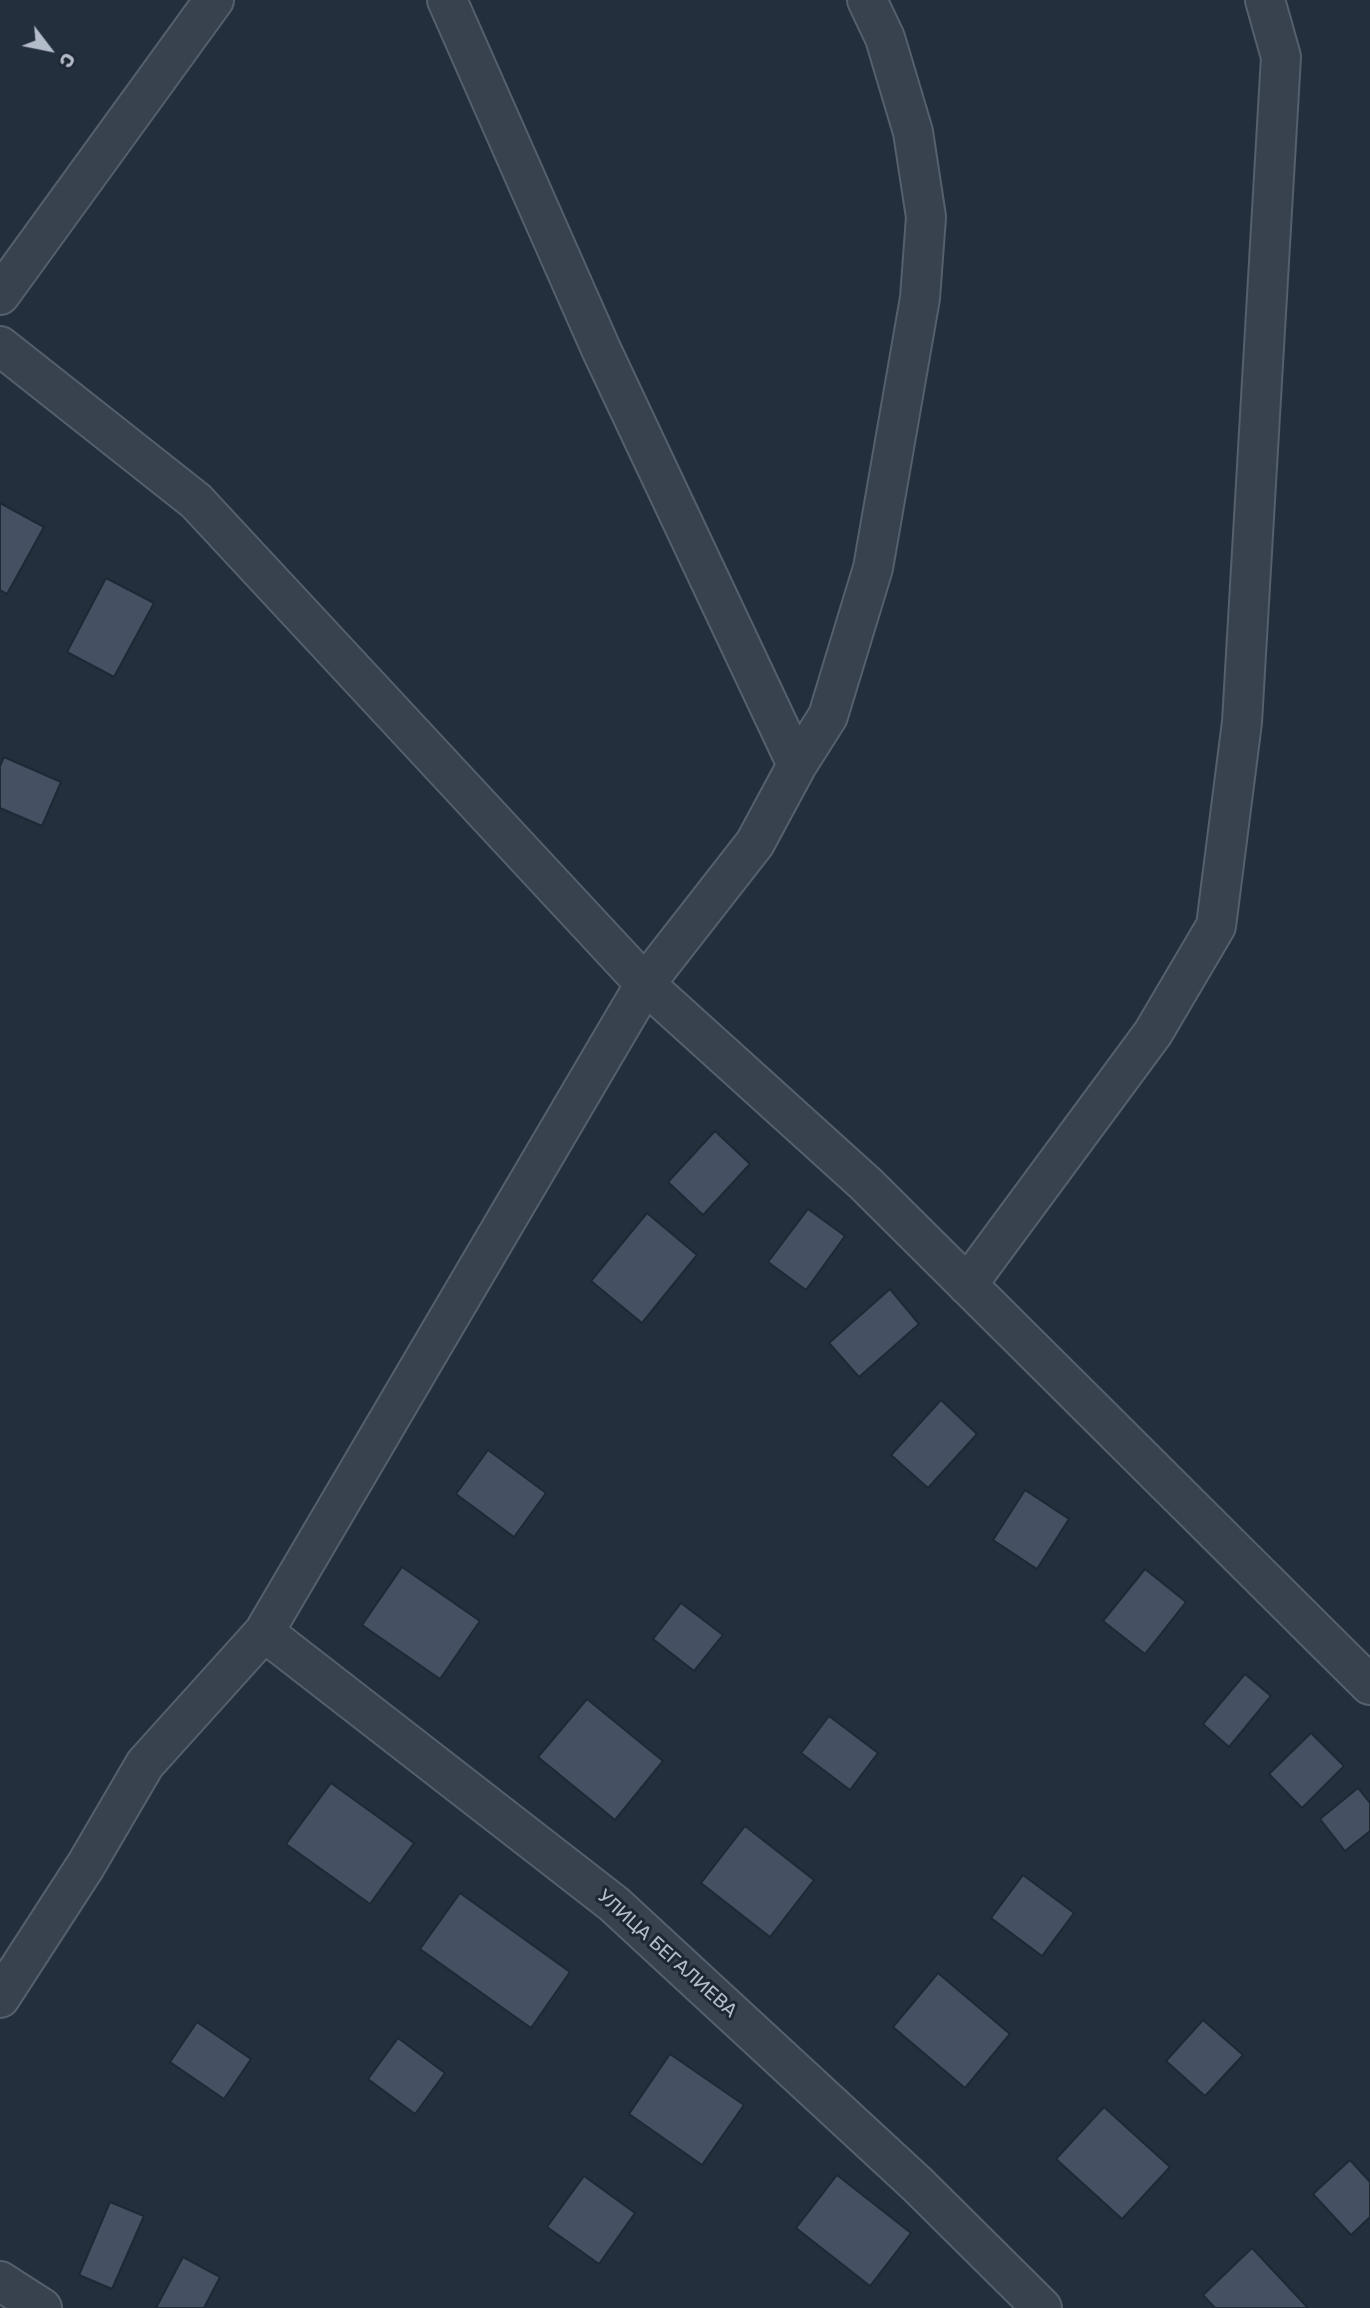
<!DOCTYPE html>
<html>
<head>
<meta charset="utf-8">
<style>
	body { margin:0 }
	#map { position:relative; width:1370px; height:2308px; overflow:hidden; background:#242f3e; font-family:Rubik,sans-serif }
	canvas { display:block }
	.north { position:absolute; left:14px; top:14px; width:70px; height:70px; -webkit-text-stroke:5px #1d2633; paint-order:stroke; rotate:122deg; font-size:19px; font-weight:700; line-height:28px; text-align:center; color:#b4bcc9 }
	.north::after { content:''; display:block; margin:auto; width:24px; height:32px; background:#b4bcc9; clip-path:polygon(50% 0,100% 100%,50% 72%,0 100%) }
</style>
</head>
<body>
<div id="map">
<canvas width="1370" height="2308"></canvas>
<div class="north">С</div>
</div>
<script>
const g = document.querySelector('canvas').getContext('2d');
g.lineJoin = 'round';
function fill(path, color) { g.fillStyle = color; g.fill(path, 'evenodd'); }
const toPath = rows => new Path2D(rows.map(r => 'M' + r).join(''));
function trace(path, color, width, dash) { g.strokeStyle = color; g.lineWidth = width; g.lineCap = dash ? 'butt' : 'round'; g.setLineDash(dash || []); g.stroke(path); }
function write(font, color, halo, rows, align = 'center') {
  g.font = font + ' Rubik,sans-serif'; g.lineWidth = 6; g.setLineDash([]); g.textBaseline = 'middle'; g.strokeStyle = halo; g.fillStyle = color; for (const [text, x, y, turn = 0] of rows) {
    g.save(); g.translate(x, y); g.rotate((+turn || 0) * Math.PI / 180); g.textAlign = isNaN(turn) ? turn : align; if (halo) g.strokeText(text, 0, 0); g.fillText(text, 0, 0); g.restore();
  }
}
const building = toPath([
	[0,503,44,527,7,594,0,590,0,503],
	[106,578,154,603,114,677,67,652,106,578],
	[4,757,61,782,42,826,0,808,0,766,4,757],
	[715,1131,750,1164,703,1215,668,1182,715,1131],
	[808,1209,845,1236,806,1290,768,1262,808,1209],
	[647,1213,697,1255,642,1323,591,1281,647,1213],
	[890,1289,919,1324,859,1377,829,1343,890,1289],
	[941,1400,977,1434,928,1488,891,1455,941,1400],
	[488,1450,546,1493,514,1537,456,1494,488,1450],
	[1025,1490,1069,1519,1037,1569,993,1540,1025,1490],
	[402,1567,480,1621,440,1679,362,1625,402,1567],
	[1145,1569,1186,1602,1145,1654,1103,1621,1145,1569],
	[681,1603,723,1635,694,1671,653,1639,681,1603],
	[1245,1674,1271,1696,1229,1747,1203,1724,1245,1674],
	[587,1699,663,1761,615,1820,538,1757,587,1699],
	[829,1716,878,1753,850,1790,801,1753,829,1716],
	[1311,1733,1344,1766,1302,1808,1269,1774,1311,1733],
	[331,1783,414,1843,370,1904,286,1844,331,1783],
	[1358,1788,1370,1803,1370,1831,1345,1851,1320,1819,1358,1788],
	[745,1826,814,1880,770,1937,701,1883,745,1826],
	[1023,1875,1074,1913,1042,1956,991,1918,1023,1875],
	[460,1893,570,1972,531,2028,420,1949,460,1893],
	[938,1973,1010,2034,965,2088,893,2027,938,1973],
	[1203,2020,1243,2055,1205,2096,1166,2061,1203,2020],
	[197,2022,251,2059,224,2099,170,2062,197,2022],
	[398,2038,445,2073,415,2114,368,2079,398,2038],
	[670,2054,744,2105,702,2165,629,2114,670,2054],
	[1104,2107,1170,2167,1122,2219,1056,2159,1104,2107],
	[1350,2160,1370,2182,1370,2217,1351,2235,1313,2194,1350,2160],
	[837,2175,911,2233,870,2286,796,2228,837,2175],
	[584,2176,635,2213,599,2264,547,2227,584,2176],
	[110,2202,144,2216,112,2289,79,2275,110,2202],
	[1252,2248,1308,2308,1215,2308,1203,2295,1252,2248],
	[183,2257,220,2277,204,2308,156,2308,183,2257]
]);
fill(building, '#455162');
trace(building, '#1f2835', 2);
const minor = toPath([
	[447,0,601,349,797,765],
	[0,295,214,0],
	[0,346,196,501,645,984,866,1184,1370,1685],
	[967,1285,1153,1033,1216,926,1242,722,1281,57,1265,0],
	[264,1632,614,1904,917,2184,1042,2308],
	[0,1998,86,1865,145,1764,264,1632,645,984,755,843,797,765,828,716,873,568,920,298,926,217,913,132,885,38,867,0],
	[0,2281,42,2308]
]);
trace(minor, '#565f6c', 42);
trace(minor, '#38414e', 38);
write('19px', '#b4bcc9', '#1d2633', [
	["УЛИЦА БЕГАЛИЕВА",667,1954,42]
]);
</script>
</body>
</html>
